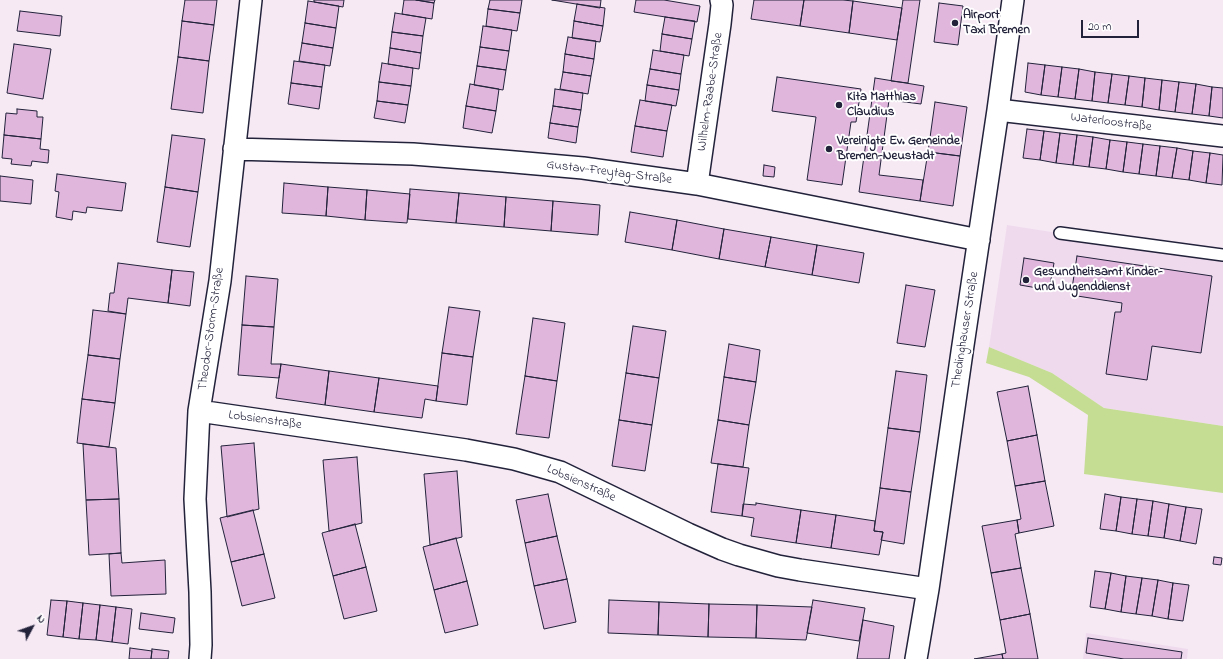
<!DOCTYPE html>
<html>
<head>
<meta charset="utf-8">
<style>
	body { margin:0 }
	#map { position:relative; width:1223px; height:659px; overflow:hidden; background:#f6e9f4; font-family:"Indie Flower",sans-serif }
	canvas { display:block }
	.north { position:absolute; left:12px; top:607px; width:40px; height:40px; -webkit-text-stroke:3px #fff; paint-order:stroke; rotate:49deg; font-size:11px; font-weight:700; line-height:16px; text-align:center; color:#22223b }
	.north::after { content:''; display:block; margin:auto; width:14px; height:18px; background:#22223b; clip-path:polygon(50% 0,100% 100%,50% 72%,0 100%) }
	.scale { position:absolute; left:1081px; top:20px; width:58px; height:18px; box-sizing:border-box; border:2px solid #22223b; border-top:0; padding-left:5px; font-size:12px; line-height:14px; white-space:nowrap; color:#22223b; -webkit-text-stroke:3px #fff; paint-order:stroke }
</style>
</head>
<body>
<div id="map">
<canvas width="1223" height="659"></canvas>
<div class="north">N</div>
<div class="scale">20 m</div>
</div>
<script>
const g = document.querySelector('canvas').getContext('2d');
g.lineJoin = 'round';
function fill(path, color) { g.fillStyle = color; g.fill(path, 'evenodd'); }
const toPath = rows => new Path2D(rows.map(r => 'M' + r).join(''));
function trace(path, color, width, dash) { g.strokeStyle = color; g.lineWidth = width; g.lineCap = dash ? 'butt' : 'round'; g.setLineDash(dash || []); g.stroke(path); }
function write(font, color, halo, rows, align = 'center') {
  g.font = font + ' "Indie Flower",sans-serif'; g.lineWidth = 4; g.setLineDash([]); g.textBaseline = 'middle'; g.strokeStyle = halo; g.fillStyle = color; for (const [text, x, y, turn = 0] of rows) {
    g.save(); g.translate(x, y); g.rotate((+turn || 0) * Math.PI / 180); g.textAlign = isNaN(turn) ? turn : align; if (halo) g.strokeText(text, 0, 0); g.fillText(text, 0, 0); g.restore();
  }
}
fill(toPath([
	[1007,225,1223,259,1223,426,1104,408,1052,373,989,347],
	[1086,633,1188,649,1187,659,1083,659]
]), '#efdaed');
fill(toPath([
	[989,347,1052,373,1104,408,1223,426,1223,493,1084,474,1088,415,1029,377,986,363]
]), '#c4dd93');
const building = toPath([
	[185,0,217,0,214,25,182,21,185,0],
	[314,0,344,0,343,7,314,2,314,0],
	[404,0,416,0,434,3,432,19,402,14,404,0],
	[416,0,435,0,434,3,416,0],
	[490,0,522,0,520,13,488,9,490,0],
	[552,0,601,0,600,8,552,0],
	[636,0,664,0,700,6,697,22,634,12,636,0],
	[754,0,804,0,800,26,751,19,754,0],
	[804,0,843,0,853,1,849,33,800,26,804,0],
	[903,0,920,0,908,83,891,81,903,0],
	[308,1,339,6,336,28,305,23,308,1],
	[853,1,902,8,897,40,849,33,853,1],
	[939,3,963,6,958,45,934,42,939,3],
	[577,4,605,8,603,26,574,21,577,4],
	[488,9,520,13,517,31,486,26,488,9],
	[20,11,62,16,60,36,17,31,20,11],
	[395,13,426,18,423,36,392,32,395,13],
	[665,17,695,21,692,39,662,34,665,17],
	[182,21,214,25,209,61,178,57,182,21],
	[574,21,603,26,600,42,572,38,574,21],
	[305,23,336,28,333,48,302,43,305,23],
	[483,26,512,30,509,51,480,47,483,26],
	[392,32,423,36,421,53,390,48,392,32],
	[662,34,692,39,689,56,660,51,662,34],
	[568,37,596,41,594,59,565,54,568,37],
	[302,43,333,48,330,66,299,61,302,43],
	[14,44,51,49,43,99,7,93,14,44],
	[480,47,509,51,506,70,477,66,480,47],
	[390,48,421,53,419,69,388,64,390,48],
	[653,50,684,55,681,74,650,69,653,50],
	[565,54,594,59,591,76,563,72,565,54],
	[178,57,209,61,203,113,171,109,178,57],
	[294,61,325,65,322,87,291,83,294,61],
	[382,63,413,68,411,86,379,82,382,63],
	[1028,63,1045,65,1041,95,1025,92,1028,63],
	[1045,65,1062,67,1058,97,1041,95,1045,65],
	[477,66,506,70,503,90,474,85,477,66],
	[1062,67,1079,69,1075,99,1058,97,1062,67],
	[650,69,681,74,679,90,647,85,650,69],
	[1079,69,1095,72,1092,101,1075,99,1079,69],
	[563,72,591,76,588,94,560,89,563,72],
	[1095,72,1112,74,1108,103,1092,101,1095,72],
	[1112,74,1129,76,1125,105,1108,103,1112,74],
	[1129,76,1145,78,1142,107,1125,105,1129,76],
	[777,77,861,89,856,122,851,122,842,185,807,180,816,117,772,111,777,77],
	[875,78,924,86,921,104,889,100,879,175,923,180,920,201,859,192,875,78],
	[1145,78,1162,80,1159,110,1142,107,1145,78],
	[1162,80,1179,82,1175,112,1159,110,1162,80],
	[379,82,411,86,408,105,377,101,379,82],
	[1179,82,1196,84,1192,114,1175,112,1179,82],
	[291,83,322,87,319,109,288,104,291,83],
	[470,84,499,89,496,111,466,106,470,84],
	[1196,84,1212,87,1209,116,1192,114,1196,84],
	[647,85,679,90,676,106,645,101,647,85],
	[1212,87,1223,88,1223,118,1209,116,1212,87],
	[555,89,583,93,581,110,553,106,555,89],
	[640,100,672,105,667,131,635,126,640,100],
	[377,101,408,105,405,123,374,118,377,101],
	[935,102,967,107,960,156,928,152,935,102],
	[466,106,496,111,492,133,463,128,466,106],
	[553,106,581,110,578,127,550,123,553,106],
	[17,109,37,111,37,117,43,117,41,139,4,135,6,113,17,114,17,109],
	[550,123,578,127,576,143,548,138,550,123],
	[635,126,667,131,663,157,631,152,635,126],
	[1027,129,1044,131,1040,160,1023,158,1027,129],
	[1044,131,1060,133,1056,163,1040,160,1044,131],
	[1060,133,1077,135,1073,165,1056,163,1060,133],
	[4,135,41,139,40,149,49,150,48,163,32,161,31,166,11,164,12,159,2,158,4,135],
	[172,135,205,139,198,192,165,187,172,135],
	[1077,135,1093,137,1089,167,1073,165,1077,135],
	[1093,137,1110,140,1106,169,1089,167,1093,137],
	[1110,140,1127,142,1123,172,1106,169,1110,140],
	[1127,142,1143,144,1139,174,1123,172,1127,142],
	[1143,144,1160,146,1156,176,1139,174,1143,144],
	[1160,146,1177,148,1172,178,1156,176,1160,146],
	[1177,148,1193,151,1189,180,1172,178,1177,148],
	[1193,151,1210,153,1206,183,1189,180,1193,151],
	[928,152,960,156,953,206,920,201,928,152],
	[1210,153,1223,155,1222,185,1206,183,1210,153],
	[764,165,775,167,774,177,763,176,764,165],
	[57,174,126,183,122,211,87,207,86,213,73,211,72,220,56,217,59,192,55,191,57,174],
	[0,176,33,180,31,204,0,201,0,176],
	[284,183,328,187,326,216,282,213,284,183],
	[165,187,198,192,190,247,157,242,165,187],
	[328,187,367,190,365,220,326,216,328,187],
	[410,189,459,193,456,223,408,219,410,189],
	[367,190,410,194,407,223,365,220,367,190],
	[459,193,506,197,504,227,456,223,459,193],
	[506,197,553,201,551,231,504,227,506,197],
	[553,201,600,205,598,235,551,231,553,201],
	[630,212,677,220,672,250,625,242,630,212],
	[677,220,724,229,719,259,672,250,677,220],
	[724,229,771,237,765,267,719,259,724,229],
	[771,237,817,245,812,275,765,267,771,237],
	[817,245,864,253,859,283,812,275,817,245],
	[1077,256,1212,276,1201,353,1152,346,1147,380,1106,374,1115,312,1121,312,1122,303,1071,295,1077,256],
	[1024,258,1054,263,1049,290,1020,285,1024,258],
	[118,263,172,270,168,303,128,298,126,314,108,311,110,293,114,293,118,263],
	[172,270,194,272,190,306,168,303,172,270],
	[246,276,278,279,274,327,242,325,246,276],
	[906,285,935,290,925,347,897,343,906,285],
	[449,307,480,311,473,357,442,353,449,307],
	[93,310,126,314,120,359,88,355,93,310],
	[533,318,565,323,557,381,525,376,533,318],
	[242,325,274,327,271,364,281,364,279,378,238,375,242,325],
	[633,326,666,331,659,378,626,373,633,326],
	[729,344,760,350,756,382,724,377,729,344],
	[442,353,473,357,467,405,436,401,442,353],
	[88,355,120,359,115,403,82,399,88,355],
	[281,364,329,371,325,405,276,398,281,364],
	[329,371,379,378,374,412,325,405,329,371],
	[896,371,927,375,920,432,888,428,896,371],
	[626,373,659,378,652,425,619,420,626,373],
	[525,376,557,381,549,438,516,434,525,376],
	[724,377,756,382,749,425,718,420,724,377],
	[379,378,438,386,436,401,425,399,422,418,374,412,379,378],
	[1028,386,1037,435,1007,441,997,392,1028,386],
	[82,399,115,403,109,447,77,443,82,399],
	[619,420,652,425,645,471,612,466,619,420],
	[718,420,749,425,743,467,711,463,718,420],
	[888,428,920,432,911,492,880,488,888,428],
	[1037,435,1045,481,1015,486,1007,441,1037,435],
	[254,443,259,509,227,517,221,446,254,443],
	[83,444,116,448,119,499,86,500,83,444],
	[357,457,362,523,329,531,323,460,357,457],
	[718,464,749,468,742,516,711,512,718,464],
	[457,471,462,537,430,545,424,474,457,471],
	[1045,481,1054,526,1019,533,1017,520,1021,519,1015,486,1045,481],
	[880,488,911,492,904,544,881,540,883,532,874,531,880,488],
	[548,494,557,536,525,543,516,500,548,494],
	[1105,494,1121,497,1116,531,1100,529,1105,494],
	[1121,497,1137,499,1132,534,1116,531,1121,497],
	[119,499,121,553,89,555,86,500,119,499],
	[1137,499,1153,501,1148,536,1132,534,1137,499],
	[1153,501,1169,504,1164,538,1148,536,1153,501],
	[756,503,801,510,796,543,751,536,754,518,742,516,743,504,756,505,756,503],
	[1169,504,1186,507,1180,541,1164,538,1169,504],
	[1186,507,1202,509,1196,544,1180,541,1186,507],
	[253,510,264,554,231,562,220,518,253,510],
	[801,510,836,515,831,548,796,543,801,510],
	[836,515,875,521,874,531,883,532,879,555,831,548,836,515],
	[1017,520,1019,533,1015,534,1021,568,991,573,982,526,1017,520],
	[355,524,366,567,333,576,322,533,355,524],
	[557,536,567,579,534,586,525,543,557,536],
	[456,538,467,581,434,590,423,547,456,538],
	[121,553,122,563,165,560,166,594,111,596,109,554,121,553],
	[264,554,275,598,242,606,231,562,264,554],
	[1214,557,1222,558,1221,565,1213,564,1214,557],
	[366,567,377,611,344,619,333,576,366,567],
	[1021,568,1030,614,1000,620,991,573,1021,568],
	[1095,571,1111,573,1105,609,1090,607,1095,571],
	[1111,573,1126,576,1121,612,1105,609,1111,573],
	[1126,576,1142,578,1136,614,1121,612,1126,576],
	[1142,578,1158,580,1152,616,1136,614,1142,578],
	[567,579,576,622,544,629,534,586,567,579],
	[1158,580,1173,583,1168,619,1152,616,1158,580],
	[467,581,478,625,445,633,434,590,467,581],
	[1173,583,1189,585,1183,621,1168,619,1173,583],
	[51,600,67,601,63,637,47,635,51,600],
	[609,600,659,602,658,635,608,633,609,600],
	[813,600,865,608,859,641,807,633,813,600],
	[67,601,83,603,79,639,63,637,67,601],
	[659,602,709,604,708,637,658,635,659,602],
	[83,603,100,605,96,640,79,639,83,603],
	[709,604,757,605,756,638,708,637,709,604],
	[100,605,116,607,112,642,96,640,100,605],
	[757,605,812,607,806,640,756,638,757,605],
	[116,607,132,609,128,644,112,642,116,607],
	[141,613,175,618,173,633,139,629,141,613],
	[1030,614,1038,659,1003,659,1002,654,1006,653,1000,620,1030,614],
	[863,620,894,626,889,659,857,659,863,620],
	[1088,638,1182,652,1181,659,1124,659,1086,653,1088,638],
	[130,648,152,651,151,659,129,659,130,648],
	[152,649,169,651,168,659,151,659,152,649],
	[1002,654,1003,659,974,659,1002,654]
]);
fill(building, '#e0b6dc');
trace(building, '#22223b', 1);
const lane = toPath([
	[1060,233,1223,255]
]);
const street = toPath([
	[998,110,1223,136],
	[234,149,413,154,503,161,583,168,697,184,979,240],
	[697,184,720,24,722,5,721,0],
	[199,411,466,450,514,459,560,472,688,534,722,549,739,555,778,566,800,570,928,589],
	[200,659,201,645,200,592,195,499,199,411,220,281,251,0],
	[916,659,928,589,962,352,998,110,1013,0]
]);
trace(lane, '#22223b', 14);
trace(street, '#22223b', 24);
trace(lane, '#fff', 11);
trace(street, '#fff', 21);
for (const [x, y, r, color] of [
	[955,23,4,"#22223b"],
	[839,105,4,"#22223b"],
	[829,149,4,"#22223b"],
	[1026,280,4,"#22223b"]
]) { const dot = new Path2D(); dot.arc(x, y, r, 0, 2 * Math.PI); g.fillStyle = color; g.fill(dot); trace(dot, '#fff', 1.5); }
write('bold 13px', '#22223b', '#fff', [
	["Airport",963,16],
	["Taxi Bremen",963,31],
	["Kita Matthias",847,98],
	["Claudius",847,113],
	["Vereinigte Ev. Gemeinde",837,142],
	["Bremen-Neustadt",837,157],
	["Gesundheitsamt Kinder-",1034,273],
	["und Jugenddienst",1034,288]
], 'left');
write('13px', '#22223b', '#fff', [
	["Wilhelm-Raabe-Straße",711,92,-82],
	["Waterloostraße",1111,123,7],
	["Gustav-Freytag-Straße",609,173,7],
	["Theodor-Storm-Straße",212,329,-82],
	["Thedinghauser Straße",966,330,-81],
	["Lobsienstraße",265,421,8],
	["Lobsienstraße",581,484,24]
]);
</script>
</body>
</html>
